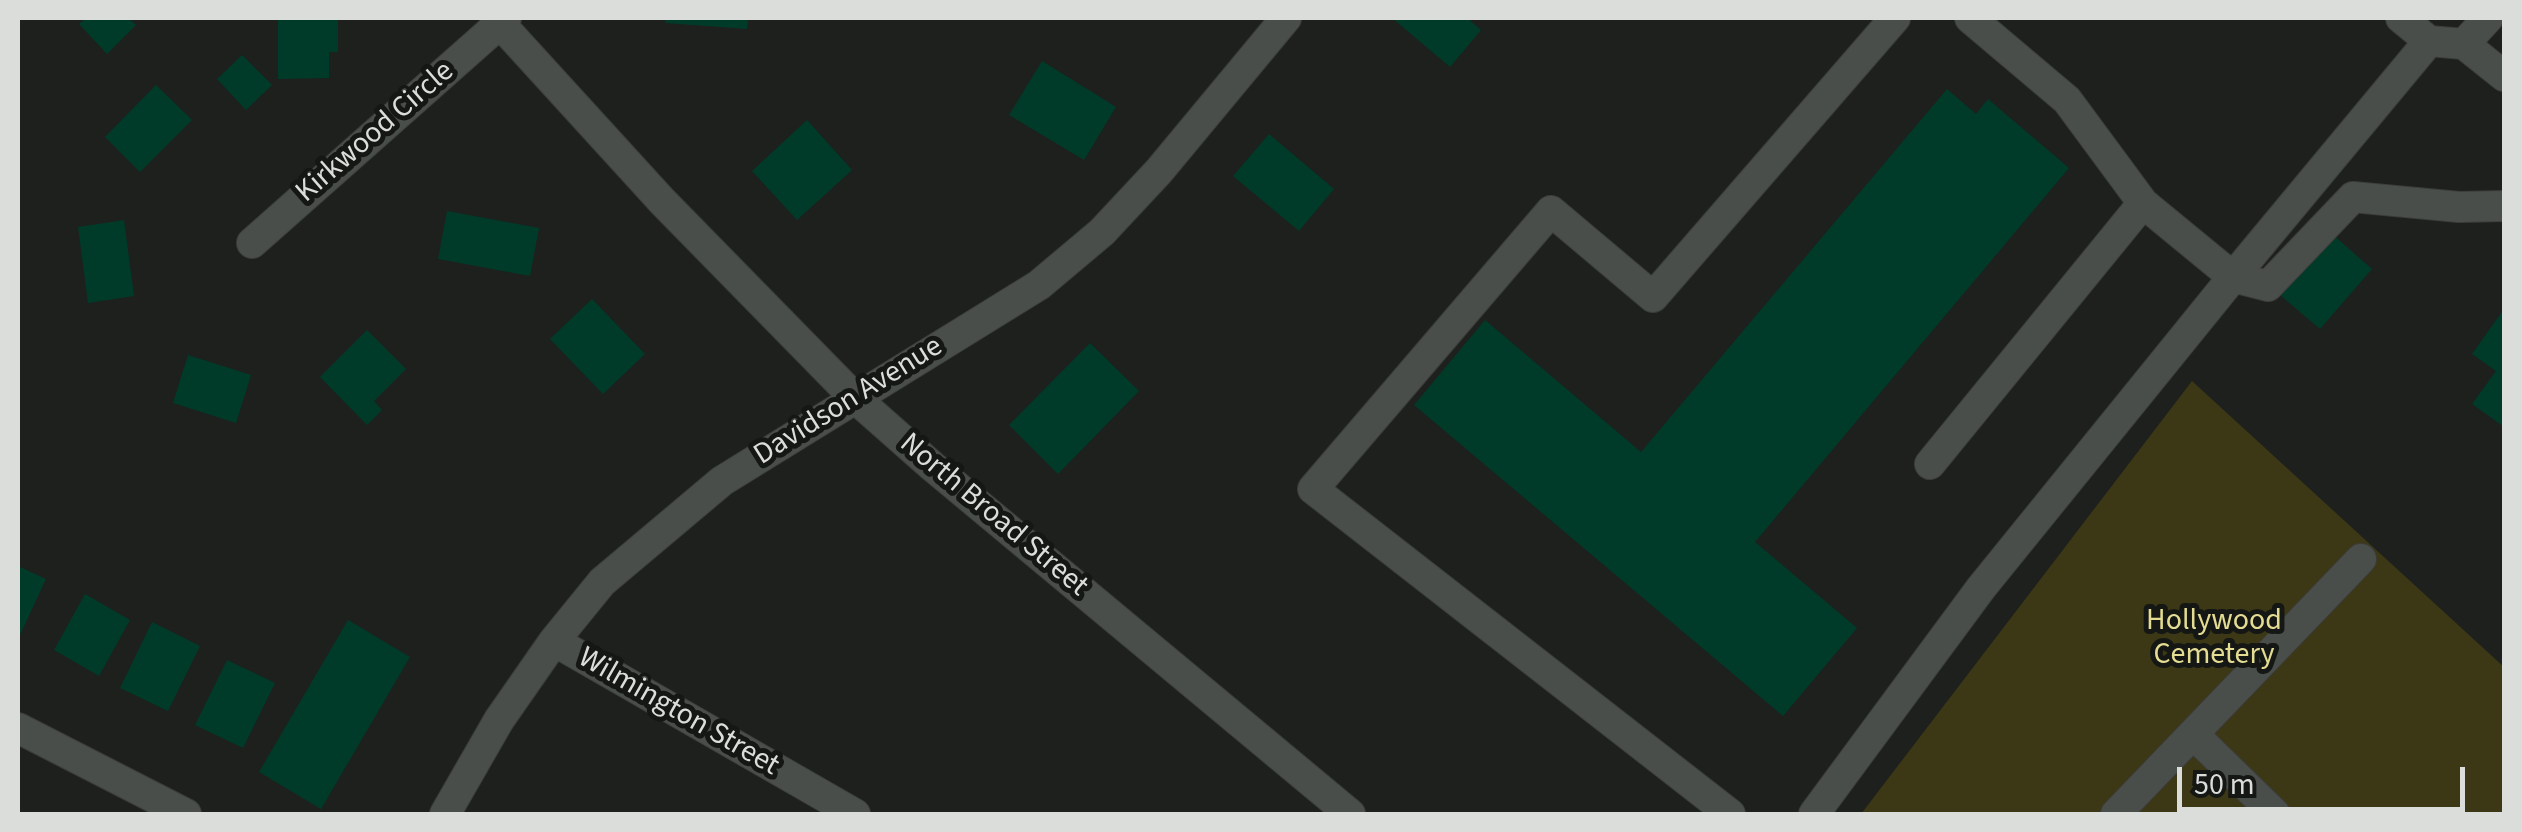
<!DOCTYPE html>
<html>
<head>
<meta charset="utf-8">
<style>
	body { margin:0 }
	#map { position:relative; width:2522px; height:832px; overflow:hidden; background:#1d201d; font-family:"Source Sans 3",sans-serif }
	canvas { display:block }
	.frame { position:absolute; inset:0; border:20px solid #dbdddb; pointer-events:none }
	.scale { position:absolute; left:2177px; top:767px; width:288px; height:45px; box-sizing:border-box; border:5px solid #dbdddb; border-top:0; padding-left:12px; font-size:30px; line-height:35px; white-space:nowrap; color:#dbdddb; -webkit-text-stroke:8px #141714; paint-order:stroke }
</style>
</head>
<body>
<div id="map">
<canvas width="2522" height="832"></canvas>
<div class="frame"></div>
<div class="scale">50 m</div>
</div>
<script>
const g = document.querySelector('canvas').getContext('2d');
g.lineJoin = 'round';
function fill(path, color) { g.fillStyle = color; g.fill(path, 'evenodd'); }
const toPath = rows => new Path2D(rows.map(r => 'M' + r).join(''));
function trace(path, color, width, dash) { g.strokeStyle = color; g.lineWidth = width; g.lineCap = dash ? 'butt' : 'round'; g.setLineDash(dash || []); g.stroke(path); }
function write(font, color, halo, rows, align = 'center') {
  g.font = font + ' "Source Sans 3",sans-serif'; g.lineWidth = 10; g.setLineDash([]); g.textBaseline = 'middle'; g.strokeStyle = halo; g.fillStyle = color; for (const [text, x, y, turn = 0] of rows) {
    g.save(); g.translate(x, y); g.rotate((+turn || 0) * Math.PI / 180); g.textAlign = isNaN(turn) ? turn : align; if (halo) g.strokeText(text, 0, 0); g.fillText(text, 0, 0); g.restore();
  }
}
fill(toPath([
	[2192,381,2504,667,2504,814,1861,814]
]), '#3c3815');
fill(toPath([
	[86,18,128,18,136,25,107,54,79,24],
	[278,18,338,18,338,52,329,52,329,78,278,79],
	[666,18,748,18,747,29,665,23],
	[1392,18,1467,18,1481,30,1450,67],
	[242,55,272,85,246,110,217,79],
	[1042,61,1116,107,1084,160,1009,115],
	[156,85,192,120,140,172,105,137],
	[1947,89,1976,114,1988,99,2069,168,1755,542,1857,628,1783,716,1414,405,1485,320,1641,452],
	[807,120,852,170,797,220,752,171],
	[1269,134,1334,189,1299,231,1233,176],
	[447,211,539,228,530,276,438,259],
	[124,220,134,296,88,303,78,227],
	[2332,234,2372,269,2320,329,2280,295],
	[592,299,645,354,603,394,550,339],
	[2504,309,2504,427,2472,404,2496,371,2472,354],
	[367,330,406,369,374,401,382,410,367,425,320,377],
	[1090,343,1139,391,1058,474,1009,425],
	[188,355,251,375,236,423,173,403],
	[18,566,46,579,18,639],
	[85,594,130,620,99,676,54,650],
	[348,620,410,657,321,809,259,772],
	[152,622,200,646,168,711,120,688],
	[227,660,275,683,243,748,195,725]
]), '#003b2a');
const minor = toPath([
	[495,18,662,201,855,398,932,466,1350,814],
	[1970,18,2067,100,2143,203,2233,277,2429,41],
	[2401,18,2429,41,2464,44,2488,18],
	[2464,44,2504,76],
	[252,243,506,18],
	[1930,464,2143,203],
	[554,641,855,814],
	[18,728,186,814],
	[2193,734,2275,814],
	[445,814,499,720,554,641,602,582,722,481,1039,285,1102,232,1159,171,1286,18],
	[1730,814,1313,489,1551,211,1653,297,1895,18],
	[1814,814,1981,588,2233,277,2268,286,2353,197,2459,207,2504,206],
	[2116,814,2361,559]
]);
trace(minor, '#3b3d3b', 32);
trace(minor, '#4a4e4b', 30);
write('30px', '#dbdddb', '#141714', [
	["Kirkwood Circle",376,133,-41],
	["Davidson Avenue",849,402,-32],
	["North Broad Street",993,516,40],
	["Wilmington Street",678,713,30]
]);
write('30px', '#e4dc92', '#141714', [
	["Hollywood",2214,622],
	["Cemetery",2214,656]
]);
</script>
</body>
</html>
